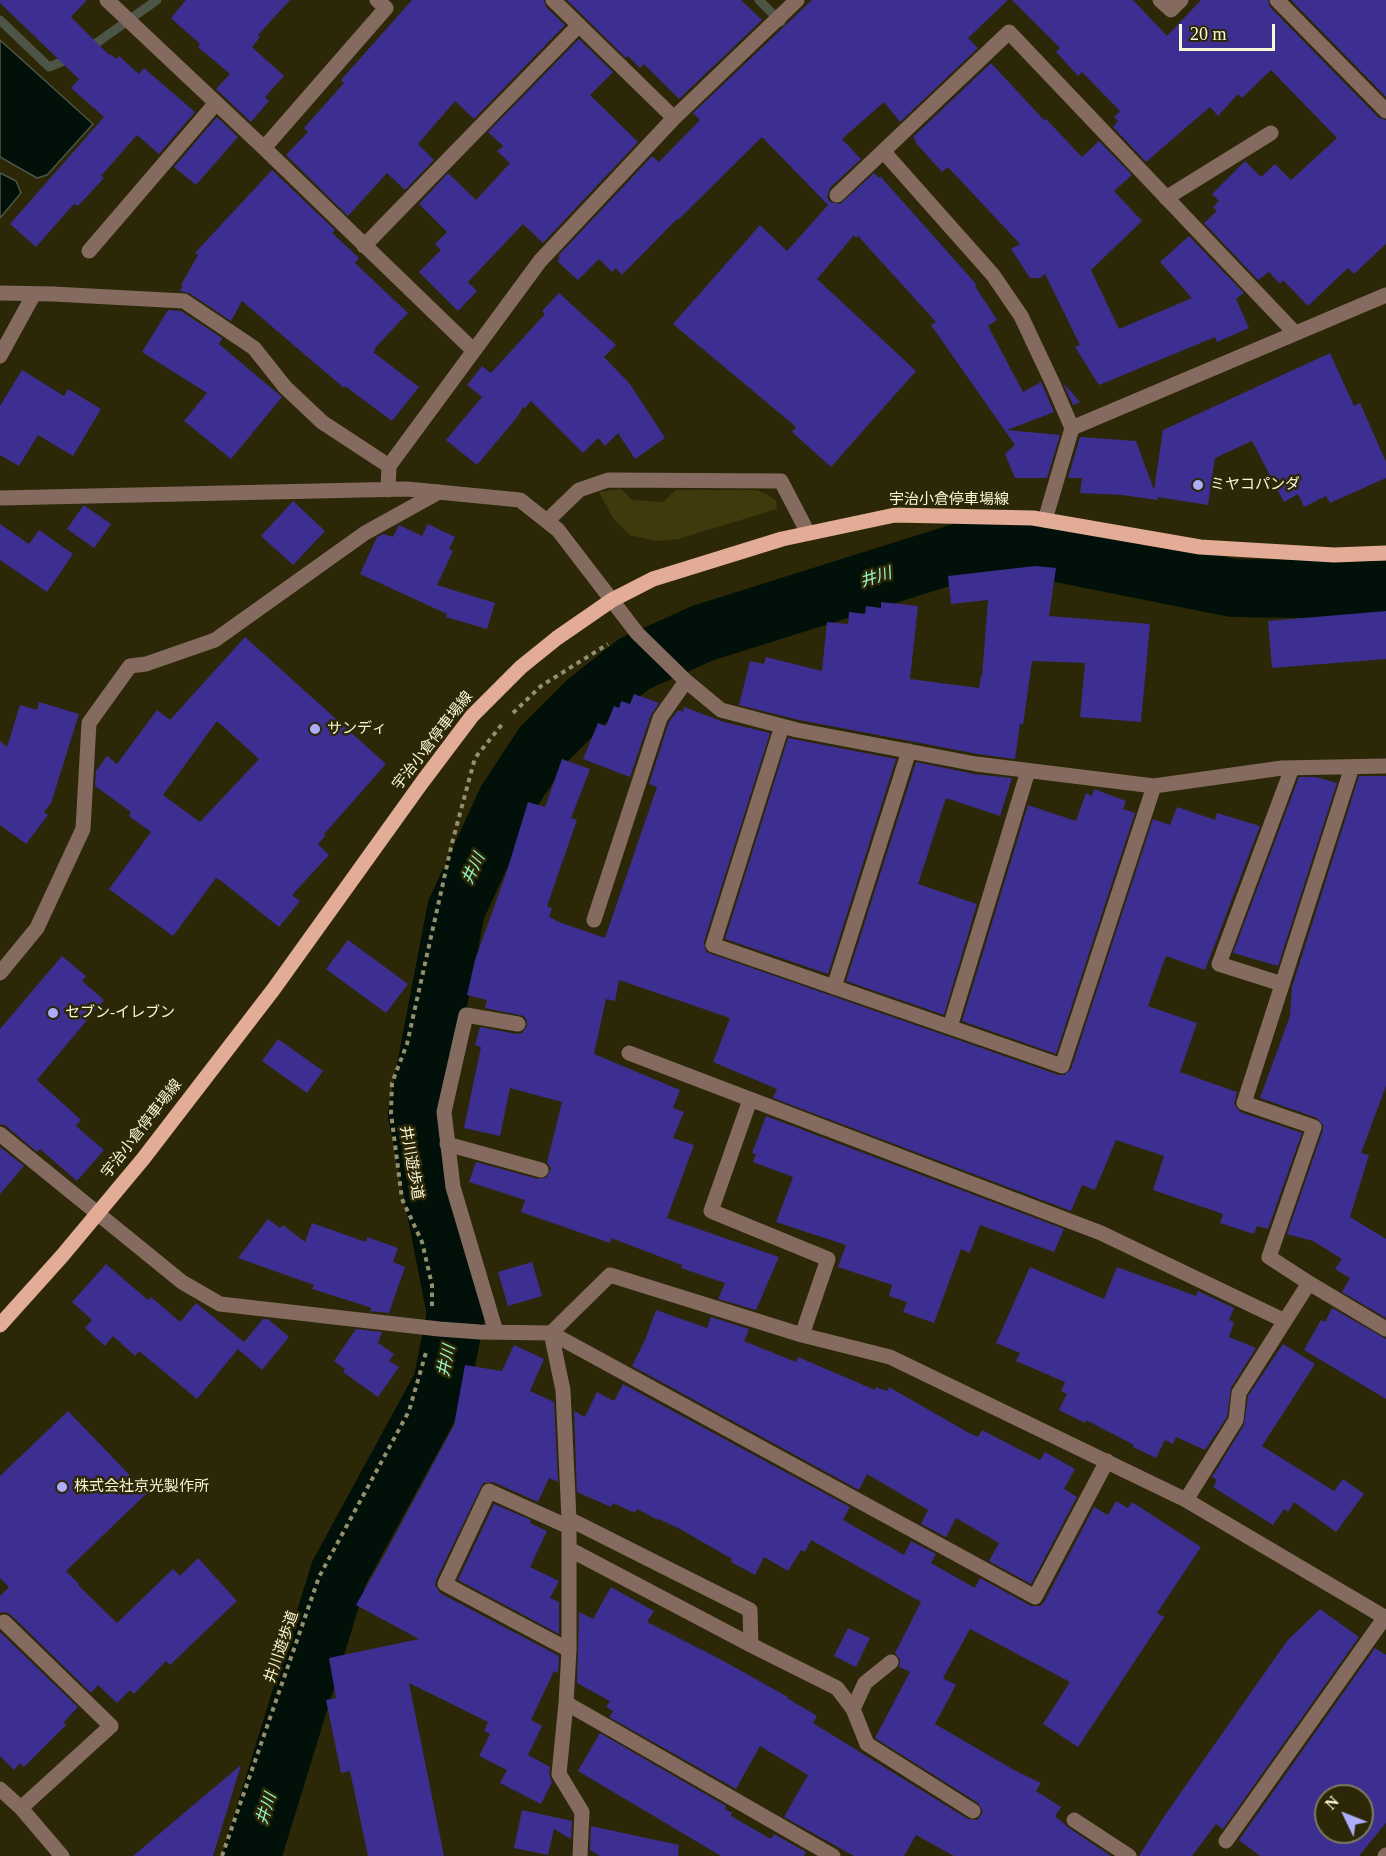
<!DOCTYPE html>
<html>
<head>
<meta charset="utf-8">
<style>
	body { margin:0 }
	#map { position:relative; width:1386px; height:1856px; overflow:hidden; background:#2c2807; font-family:"Times New Roman",serif }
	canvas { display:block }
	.north { position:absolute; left:1314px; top:1784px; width:60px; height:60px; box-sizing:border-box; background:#2c2807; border:2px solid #7e7b5a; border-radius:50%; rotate:313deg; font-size:16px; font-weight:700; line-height:24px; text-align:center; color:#faf7d7 }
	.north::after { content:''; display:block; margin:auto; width:21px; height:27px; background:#adaefb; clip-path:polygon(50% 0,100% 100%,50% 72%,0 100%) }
	.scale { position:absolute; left:1179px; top:24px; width:96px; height:27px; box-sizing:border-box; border:3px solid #faf7d7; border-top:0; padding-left:8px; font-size:18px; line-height:21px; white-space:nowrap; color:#faf7d7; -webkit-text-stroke:4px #2c2807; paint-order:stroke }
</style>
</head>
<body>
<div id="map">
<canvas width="1386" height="1856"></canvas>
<div class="north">N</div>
<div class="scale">20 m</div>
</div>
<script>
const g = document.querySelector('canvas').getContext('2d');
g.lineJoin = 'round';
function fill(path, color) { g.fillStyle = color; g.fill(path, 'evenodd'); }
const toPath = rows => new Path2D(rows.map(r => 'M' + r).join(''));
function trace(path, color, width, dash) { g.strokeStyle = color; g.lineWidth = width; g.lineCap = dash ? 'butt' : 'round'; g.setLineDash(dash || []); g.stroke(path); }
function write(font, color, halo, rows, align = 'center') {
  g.font = font + ' "Times New Roman","Noto Sans JP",serif'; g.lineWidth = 5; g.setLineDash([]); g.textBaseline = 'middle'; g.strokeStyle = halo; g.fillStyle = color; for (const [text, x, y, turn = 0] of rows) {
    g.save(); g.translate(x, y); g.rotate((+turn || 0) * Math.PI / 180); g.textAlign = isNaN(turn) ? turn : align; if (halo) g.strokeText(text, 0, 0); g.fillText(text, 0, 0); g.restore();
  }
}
fill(toPath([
	[621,489,632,500,663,502,676,490,757,490,768,495,776,501,777,509,678,539,656,541,630,535,613,518,599,492]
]), '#3f3a0c');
const water = toPath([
	[0,40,93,124,47,175,37,178,0,157,0,40],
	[0,173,16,181,21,193,0,218,0,173]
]);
fill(water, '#011008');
trace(water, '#4c5546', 1.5);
trace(toPath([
	[759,0,781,22],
	[0,20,49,67,71,58],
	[88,49,157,0]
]), '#4c5546', 9);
trace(toPath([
	[252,1856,339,1573,442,1384,456,1313,417,1114,456,910,506,801,543,745,587,701,634,664,703,633,964,551,1053,552,1233,588,1386,590]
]), '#011008', 58);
fill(toPath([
	[0,0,87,0,71,17,109,55,110,54,116,59,119,56,139,74,144,68,195,112,159,154,137,135,101,176,104,178,78,206,74,204,36,247,10,224,104,117,71,88,79,79,0,3],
	[186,0,290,0,258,35,260,37,252,47,284,76,265,97,269,101,251,122,216,89,230,74,198,47,200,44,171,18],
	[412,0,544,0,546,7,565,25,474,119,455,101,418,144,434,160,405,190,387,173,348,216,286,155,308,132,304,128,344,83,341,80],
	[567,0,741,0,762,20,679,99,644,64,640,68,628,56,626,58],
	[812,0,1008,0,968,38,978,48,900,122,884,102,842,139,861,159,830,188,827,197,830,202,840,204,874,173,879,178,880,176,977,285,975,286,997,320,988,326,1023,392,1041,382,1054,412,1007,430,1060,435,1047,478,1015,478,1005,454,1015,445,931,325,936,322,858,236,856,238,854,235,817,279,916,371,831,467,792,432,796,427,673,324,760,225,787,251,828,205,762,137,678,220,677,219,622,275,616,268,612,272,599,259,578,280,557,261,560,258,558,256,652,156,659,162,700,120,693,113],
	[1012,0,1133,0,1167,36,1201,0,1268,0,1270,7,1379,118,1386,120,1386,244,1354,274,1348,268,1308,306,1283,280,1280,284,1269,272,1258,280,1204,223,1217,211,1213,207,1219,201,1212,194,1245,161,1261,177,1275,164,1291,180,1337,138,1271,70,1242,98,1238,94,1218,116,1210,107,1146,162,1113,127,1118,121,1114,117,1120,111,1082,72,1078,76,1056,52,1060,48],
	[1291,0,1386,0,1386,97],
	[579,39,613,72,590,95,638,142,543,243,523,224,468,282,477,291,458,311,419,272,441,250,435,244,447,232,419,204,448,173,476,200,510,163,497,151,503,146,488,132],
	[991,63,1044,120,1046,119,1082,157,1099,141,1132,175,1114,191,1142,221,1091,270,1119,329,1192,298,1160,262,1189,236,1244,293,1236,299,1249,328,1217,342,1215,337,1099,385,1075,347,1080,345,1045,274,1040,278,1030,278,1011,249,1020,244,948,167,942,172,915,142,916,141,913,137],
	[217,117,238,137,196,185,174,167],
	[272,170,335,230,332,233,359,258,355,263,408,313,374,349,376,350,373,352,419,387,392,421,345,386,344,388,242,301,231,321,189,293,180,291,183,286,181,285,198,255,195,253],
	[559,293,616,345,604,357,630,384,665,438,635,459,618,433,605,446,598,438,583,453,531,401,525,408,523,407,518,416,477,465,446,440,482,397,467,385,482,366,491,373,545,314,542,311],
	[168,310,181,311,222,338,219,344,282,397,231,459,184,421,207,393,142,352],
	[1330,353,1354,406,1360,403,1386,462,1386,478,1330,503,1326,496,1304,507,1298,494,1284,502,1252,441,1215,458,1208,505,1157,497,1158,500,1122,495,1080,493,1082,478,1068,478,1080,437,1136,441,1154,490,1163,430],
	[22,370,64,396,68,389,101,409,73,456,38,435,19,466,0,455,0,406],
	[1063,383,1074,395,1080,402,1073,405],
	[293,501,325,531,293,565,261,536],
	[83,506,85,506,111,524,94,548,67,529],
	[0,524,29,544,39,530,73,554,47,592,0,560],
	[428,524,455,537,449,549,453,551,437,585,495,603,487,629,446,617,447,614,360,574,377,537,384,534,393,537,399,525,422,536],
	[1035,566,1056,568,1049,616,1150,624,1141,722,1080,717,1085,663,1032,661,1023,725,1020,724,1015,759,978,754,799,720,739,705,750,661,764,664,766,657,822,671,827,622,848,624,849,612,865,614,866,606,881,608,881,602,918,606,910,679,979,688,981,676,982,676,988,600,951,604,948,576],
	[1386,611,1386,659,1272,668,1268,621],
	[245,637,386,764,324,834,325,836,318,844,329,855,292,895,300,901,279,927,220,880,216,878,173,936,109,889,151,832,129,816,131,812,95,786,96,771,107,756,117,764,157,710,170,720],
	[217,721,259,759,200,822,163,795],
	[634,694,659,703,651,715,630,777,583,759,598,723,606,726,614,706,619,708,621,701,630,704],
	[39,702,79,714,51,803,44,812,48,815,26,844,0,825,0,741,7,747,20,705,37,710],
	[684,707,724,722,770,733,704,942,706,952,1059,1075,1064,1075,1071,1069,1153,819,1170,825,1177,807,1215,820,1217,813,1260,826,1205,970,1166,956,1148,1006,1197,1023,1180,1072,1237,1092,1234,1104,1240,1112,1302,1133,1268,1229,1257,1226,1254,1234,1220,1223,1223,1214,1153,1190,1164,1156,1116,1140,1095,1190,1082,1185,1071,1211,773,1098,777,1089,713,1062,730,1018,619,980,615,1001,606,999,594,1054,680,1090,673,1108,684,1112,673,1138,694,1145,667,1218,779,1257,756,1310,718,1299,725,1283,681,1268,682,1265,611,1238,610,1243,521,1212,525,1200,469,1182,476,1162,538,1179,547,1177,551,1168,547,1163,562,1102,510,1088,500,1136,464,1128,481,1047,475,1045,480,1027,517,1034,522,1033,527,1026,527,1021,524,1016,485,1008,487,1000,467,995,475,960,506,874,528,802,545,807,562,759,590,769,571,818,577,820,547,906,552,908,549,917,556,920,556,921,605,938,657,787,649,784,669,722,678,710,683,712],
	[788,738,896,759,828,974,725,939],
	[916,762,974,774,1012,778,1000,816,946,798,918,884,977,904,944,1015,846,981],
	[1359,776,1386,776,1386,1086,1361,1153,1369,1155,1350,1217,1386,1239,1386,1318,1342,1292,1350,1278,1335,1269,1342,1259,1313,1241,1287,1234,1323,1130,1323,1125,1317,1118,1260,1098,1290,1016,1292,987],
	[1299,777,1316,777,1337,783,1278,966,1233,953],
	[1094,789,1126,801,1123,809,1135,813,1056,1054,962,1021,1028,805,1076,821,1086,793,1092,796],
	[348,940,408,984,386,1013,326,969],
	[62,956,86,976,82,981,104,1000,37,1080,81,1120,76,1126,104,1150,77,1181,40,1149,37,1152,6,1126,0,1124,0,1029],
	[278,1039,323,1071,307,1093,262,1061],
	[766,1116,1064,1229,1054,1252,980,1225,970,1253,961,1249,934,1323,903,1312,907,1302,889,1296,892,1285,838,1267,846,1245,776,1222,793,1177,753,1162,756,1154,752,1153],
	[0,1147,24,1166,0,1194],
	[268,1219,280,1228,283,1225,305,1242,312,1223,366,1242,367,1237,398,1248,393,1262,405,1267,389,1313,369,1311,372,1308,312,1289,314,1285,238,1258],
	[532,1262,542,1296,508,1306,498,1272],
	[106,1264,148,1300,151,1297,180,1322,196,1303,244,1342,263,1319,268,1319,289,1337,262,1370,238,1349,197,1399,139,1351,135,1356,113,1336,105,1346,85,1328,92,1320,72,1302],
	[1030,1267,1104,1299,1117,1267,1196,1296,1198,1291,1234,1308,1229,1320,1234,1322,1229,1337,1256,1348,1231,1388,1227,1417,1205,1450,1176,1437,1173,1444,1165,1440,1156,1458,1133,1447,1134,1445,1086,1420,1085,1423,1059,1410,1067,1394,1061,1391,1065,1382,1016,1361,1020,1353,996,1343],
	[1332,1308,1386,1339,1386,1399,1304,1350,1321,1320,1325,1322],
	[656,1310,707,1328,711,1317,749,1329,744,1341,796,1362,798,1357,875,1390,876,1387,887,1391,889,1387,969,1433,978,1437,982,1430,1040,1460,1045,1452,1075,1469,1064,1489,1077,1497,1031,1584,989,1561,999,1543,956,1518,946,1537,921,1524,928,1510,867,1474,859,1490,632,1366,645,1340],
	[356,1329,382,1332,378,1343,394,1354,389,1361,399,1367,378,1397,343,1372,345,1369,334,1361],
	[1283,1344,1315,1364,1262,1446,1334,1491,1343,1479,1364,1494,1336,1532,1294,1502,1288,1512,1284,1509,1273,1525,1213,1487,1217,1480,1212,1477,1244,1425,1248,1396],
	[514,1345,544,1359,530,1391,554,1402,558,1482,549,1478,538,1502,493,1482,483,1483,436,1580,435,1585,440,1593,559,1656,558,1673,554,1671,531,1720,542,1726,528,1755,550,1767,549,1774,552,1782,541,1804,500,1783,507,1770,479,1756,490,1734,484,1731,488,1722,409,1683,444,1856,368,1856,350,1771,341,1773,326,1700,336,1698,329,1658,419,1639,356,1605,387,1550,454,1425,465,1365,502,1371],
	[623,1384,850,1507,843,1520,904,1555,911,1541,936,1554,931,1563,975,1588,980,1578,1031,1606,1040,1606,1044,1602,1094,1507,1108,1515,1116,1501,1128,1508,1132,1502,1201,1547,1157,1613,1164,1617,1078,1747,1043,1724,1070,1682,970,1629,943,1678,956,1685,935,1724,1014,1770,1041,1783,1036,1791,1061,1807,1055,1816,1069,1828,1111,1856,954,1856,916,1835,904,1856,854,1856,784,1817,808,1775,760,1746,736,1789,609,1717,613,1711,606,1707,610,1701,577,1683,579,1612,593,1619,611,1587,654,1611,647,1622,718,1658,788,1697,787,1698,817,1716,813,1723,968,1819,977,1820,983,1812,978,1803,875,1738,910,1672,899,1667,900,1660,895,1653,921,1602,811,1540,805,1552,801,1550,788,1571,764,1557,755,1575,731,1562,732,1559,680,1529,659,1519,658,1520,637,1509,635,1513,613,1503,611,1507,577,1492,574,1411,585,1417,597,1392,614,1401],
	[68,1411,147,1493,66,1571,79,1584,78,1585,117,1623,173,1569,180,1576,198,1558,237,1601,170,1665,166,1661,134,1694,130,1690,117,1703,98,1685,91,1693,11,1615,6,1612,0,1613,0,1596,9,1587,0,1578,0,1476],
	[494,1504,531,1520,530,1523,547,1531,530,1567,559,1581,550,1598,559,1602,559,1634,458,1580],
	[1320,1609,1359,1637,1223,1829,1216,1824,1192,1856,1139,1856,1163,1818,1287,1641],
	[848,1628,870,1638,856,1667,834,1656],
	[0,1632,78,1707,64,1722,66,1725,24,1767,20,1763,14,1770,0,1756],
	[1375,1648,1386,1655,1386,1823,1359,1856,1260,1856,1239,1840],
	[1326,1796,1362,1796,1362,1832,1326,1832],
	[600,1733,726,1806,725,1809,732,1813,731,1816,771,1839,774,1834,806,1852,804,1856,721,1856,578,1771],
	[241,1765,213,1856,133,1856],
	[522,1810,572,1821,571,1839,554,1829,548,1855,514,1848],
	[591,1826,679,1845,678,1856,600,1856,590,1850]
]), '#3d2e92');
trace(toPath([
	[513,713,541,686,608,644],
	[432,1306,432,1285,422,1242,402,1199,391,1113,392,1083,407,1044,452,843,475,758,503,723],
	[222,1856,319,1577,409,1411,427,1349]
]), '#938f6f', 4, [4.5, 4.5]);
trace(toPath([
	[107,0,264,148,473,350],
	[553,0,674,118],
	[1160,0,1171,10,1181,0],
	[1277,0,1386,111],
	[264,148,386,8,377,0],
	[883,151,993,275,1021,316,1053,384,1072,428,1045,520],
	[837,195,1009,32,1295,333],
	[1166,198,1271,133],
	[364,246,579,25],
	[89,251,216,103],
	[0,293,53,294,184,301,254,348,285,387,322,422,389,466],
	[0,356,34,294],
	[1072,428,1386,295],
	[388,490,389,466,540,261,674,118,797,0],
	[0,498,407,489,520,500,558,530,637,633,686,681,721,710,797,730,976,764,1154,786,1282,768,1386,766],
	[547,521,579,490,608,480,781,481,808,533],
	[782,726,713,945,1062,1066,1154,786],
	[594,920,660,718,686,681],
	[0,973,37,928,83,829,89,723,130,666,146,664,215,640,365,533,439,492],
	[1282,984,1219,964,1292,768],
	[834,987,909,751],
	[950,1027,1028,771],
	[629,1053,1101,1233,1285,1321],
	[750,1100,711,1211,828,1259,802,1335],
	[0,1134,182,1282,220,1304,439,1329,480,1332,551,1333,610,1275,802,1335,890,1357,1186,1500,1386,1618],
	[447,1144,541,1170],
	[1309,1283,1386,1329],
	[496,1332,453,1187,444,1112,466,1015,518,1024],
	[1186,1500,1236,1420,1239,1393,1309,1283,1269,1257,1314,1127,1244,1103,1352,767],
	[569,1519,750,1610,751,1645],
	[569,1527,489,1491,445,1584,569,1650],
	[569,1549,751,1645,837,1688,853,1709,865,1683,891,1662],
	[4,1622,111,1726,21,1808],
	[566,1703,833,1856],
	[853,1709,867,1744,973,1811],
	[0,1789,21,1808,62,1856],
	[1074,1820,1129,1856],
	[1226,1841,1385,1617],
	[580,1856,582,1812,559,1774,566,1703,569,1650,569,1519,563,1390,551,1333,1035,1597,1107,1461],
	[1385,1856,1386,1855]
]), '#846a5f', 15);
trace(toPath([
	[0,1325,62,1256,143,1159,273,990,423,781,472,716,521,667,557,638,612,600,653,579,782,539,895,515,1033,518,1200,547,1334,555,1386,553]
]), '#e3ac96', 15);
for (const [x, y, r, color] of [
	[1198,485,6,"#adaefb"],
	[315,729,6,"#adaefb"],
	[53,1013,6,"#adaefb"],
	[62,1487,6,"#adaefb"]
]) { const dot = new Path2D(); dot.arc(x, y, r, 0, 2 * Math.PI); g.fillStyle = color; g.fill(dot); trace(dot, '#2c2807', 2); }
write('15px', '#faf7d7', '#2c2807', [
	["ミヤコパンダ",1210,485],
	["サンディ",327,729],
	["セブン-イレブン",65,1013],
	["株式会社京光製作所",74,1487]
], 'left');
write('15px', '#faf7d7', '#2c2807', [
	["宇治小倉停車場線",949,500],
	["宇治小倉停車場線",433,741,-52],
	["宇治小倉停車場線",142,1129,-52],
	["井川遊歩道",411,1163,80],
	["井川遊歩道",282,1647,-71]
]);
write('italic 16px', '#97f8cb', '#2c2807', [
	["井川",876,578,-17],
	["井川",474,869,-65],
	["井川",447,1361,-79],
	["井川",267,1809,-73]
]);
</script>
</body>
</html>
